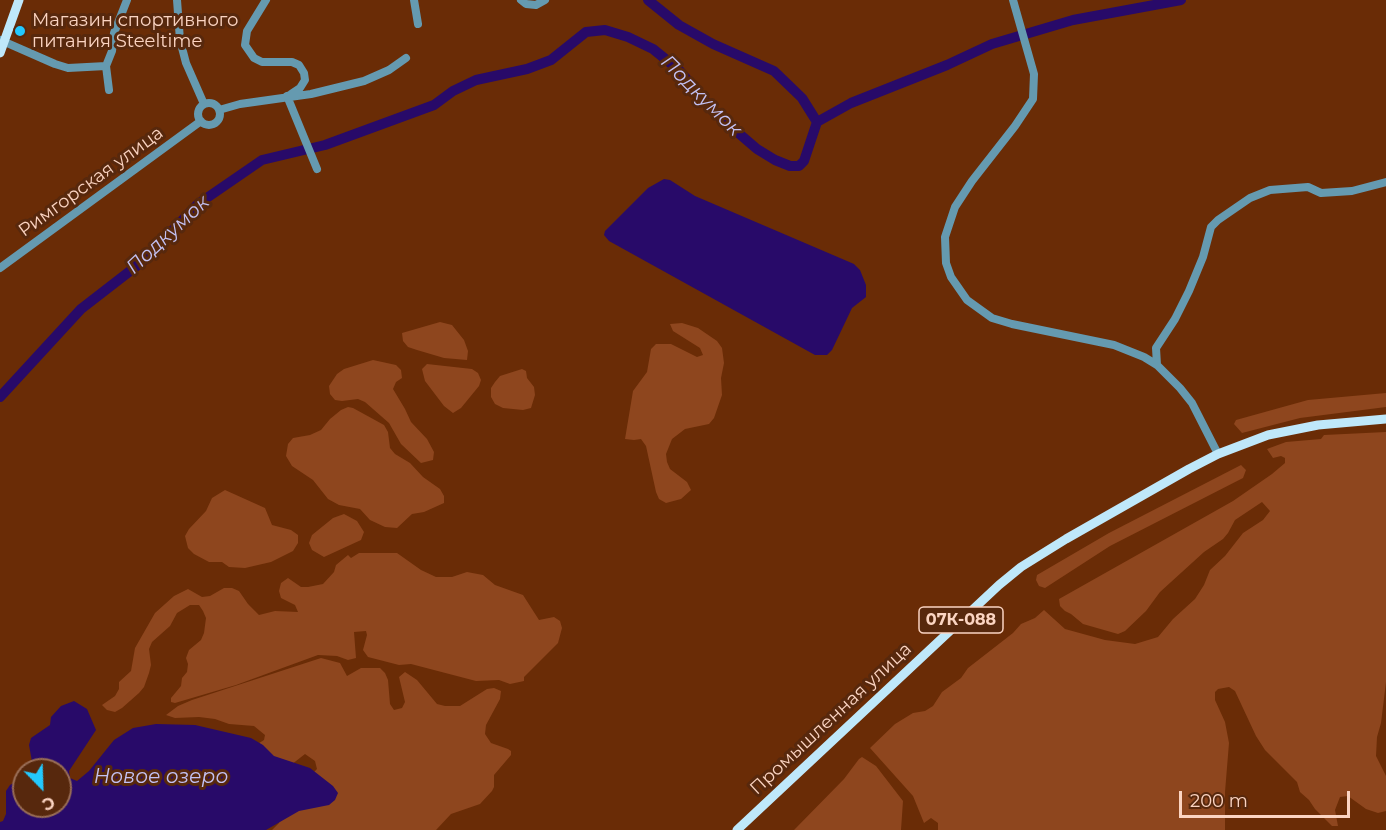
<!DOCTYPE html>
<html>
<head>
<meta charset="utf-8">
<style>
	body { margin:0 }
	#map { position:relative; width:1386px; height:830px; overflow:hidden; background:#6a2c06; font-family:Montserrat,sans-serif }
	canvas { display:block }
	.north { position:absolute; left:12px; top:758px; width:60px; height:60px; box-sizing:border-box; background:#57280d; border:2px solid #996d55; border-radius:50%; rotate:157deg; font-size:16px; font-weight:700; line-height:24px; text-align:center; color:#fbd4c2 }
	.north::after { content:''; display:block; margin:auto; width:21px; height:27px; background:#23c9fe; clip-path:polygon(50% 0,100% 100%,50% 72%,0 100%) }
	.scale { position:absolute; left:1179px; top:791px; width:171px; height:27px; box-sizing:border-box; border:3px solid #fbd4c2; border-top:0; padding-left:8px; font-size:18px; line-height:21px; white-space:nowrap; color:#fbd4c2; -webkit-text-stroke:4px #57280d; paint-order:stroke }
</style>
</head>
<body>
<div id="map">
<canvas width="1386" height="830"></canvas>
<div class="north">С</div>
<div class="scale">200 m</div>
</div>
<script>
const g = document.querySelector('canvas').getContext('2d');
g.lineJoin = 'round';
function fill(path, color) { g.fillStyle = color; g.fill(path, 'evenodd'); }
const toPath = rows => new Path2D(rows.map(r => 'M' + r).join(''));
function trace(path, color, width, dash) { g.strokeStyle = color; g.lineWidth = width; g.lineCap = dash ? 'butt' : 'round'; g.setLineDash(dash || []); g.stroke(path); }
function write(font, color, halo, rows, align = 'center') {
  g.font = font + ' Montserrat,sans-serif'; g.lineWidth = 6; g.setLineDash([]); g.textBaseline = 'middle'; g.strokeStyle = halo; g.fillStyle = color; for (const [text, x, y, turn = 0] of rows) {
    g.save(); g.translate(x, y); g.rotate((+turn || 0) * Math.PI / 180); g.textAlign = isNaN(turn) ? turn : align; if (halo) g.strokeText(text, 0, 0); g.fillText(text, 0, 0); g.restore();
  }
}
fill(toPath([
	[440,322,452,325,464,340,468,351,467,360,444,358,417,350,408,347,403,341,402,333],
	[682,323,698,328,717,341,722,348,724,363,721,378,722,395,714,418,709,424,685,429,672,439,666,454,667,462,670,469,687,482,691,490,681,499,666,503,659,499,656,492,646,446,641,439,634,440,625,439,633,391,647,372,651,349,656,344,671,344,697,357,703,355,700,348,673,331,670,324],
	[373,360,396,365,401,370,402,378,396,382,393,389,405,409,411,422,427,439,434,452,433,460,421,463,401,444,389,423,365,402,358,399,342,401,335,400,330,394,329,386,337,374,344,369],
	[427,364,472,369,478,373,481,380,479,386,461,408,453,413,444,406,425,381,422,369],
	[522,369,526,371,527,378,534,387,535,395,531,408,523,410,503,408,495,404,491,397,491,388,495,382,500,376],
	[1386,393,1386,407,1300,418,1242,433,1234,424,1236,420,1308,400],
	[348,407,353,408,384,425,388,432,390,448,395,454,410,463,423,477,440,489,444,496,444,503,424,512,412,514,397,528,385,527,370,520,360,509,339,505,328,499,313,480,292,466,286,456,288,444,293,438,310,435,321,430,330,419,341,410],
	[1386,432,1386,682,1381,723,1377,737,1376,756,1386,776,1386,811,1378,813,1366,809,1348,796,1340,797,1335,810,1338,826,1332,826,1315,809,1309,800,1300,792,1297,782,1265,750,1256,736,1235,691,1229,687,1218,689,1215,692,1215,700,1225,722,1229,743,1225,792,1225,830,938,830,938,823,931,818,924,823,913,796,870,748,895,724,913,713,925,711,933,706,942,692,961,678,968,668,1013,633,1021,624,1035,618,1044,610,1065,629,1105,640,1135,644,1158,637,1173,619,1195,599,1204,585,1210,570,1225,556,1243,533,1263,520,1270,511,1262,502,1235,520,1228,533,1223,539,1204,552,1160,592,1146,611,1125,631,1118,634,1083,624,1071,614,1065,611,1060,606,1059,599,1233,501,1272,474,1285,463,1285,458,1281,456,1273,458,1267,449,1286,442,1321,439,1324,435],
	[1241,465,1246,470,1243,478,1110,546,1045,588,1039,586,1036,580,1037,575,1109,533],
	[225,490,265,508,272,525,291,530,298,535,298,543,293,551,271,562,245,568,229,567,222,562,209,562,194,554,188,548,185,536,189,529,206,511,212,498],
	[344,514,357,521,364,532,361,540,324,557,312,550,309,543,312,535,333,518],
	[359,553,397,553,421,570,436,577,452,577,467,572,483,575,495,585,523,595,539,620,554,617,560,621,562,628,558,643,524,677,524,681,510,684,499,680,476,681,411,664,399,665,368,657,363,650,367,635,366,631,354,632,356,658,348,660,337,656,318,655,236,685,175,703,171,702,171,698,181,686,182,678,187,672,188,664,186,658,189,650,201,640,204,633,206,618,203,611,199,605,190,605,177,613,170,626,152,642,149,649,151,665,149,673,144,687,139,693,122,708,115,712,107,710,102,705,115,696,119,689,119,682,131,671,135,648,155,613,174,596,188,589,202,597,210,596,224,588,232,588,239,591,248,604,259,615,275,611,298,612,295,605,281,598,279,591,281,583,288,578,301,587,308,587,323,584,334,572,336,565,348,555,351,558],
	[321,658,340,663,347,676,361,668,380,668,385,673,388,680,390,704,394,710,402,708,405,702,399,677,405,672,417,680,437,704,445,706,460,706,487,689,494,688,501,691,500,699,486,725,485,734,491,743,508,749,511,751,511,755,494,775,494,787,492,791,480,804,451,814,436,830,272,830,279,823,281,815,308,778,317,769,315,761,305,754,282,772,243,753,264,740,265,735,254,726,229,724,215,719,199,717,175,718,166,715,178,706,192,700],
	[862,757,876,766,903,801,901,830,794,830,844,779,859,759]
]), '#8e461e');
fill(toPath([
	[664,179,670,180,695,196,854,264,860,270,866,285,866,297,852,308,832,350,827,355,815,355,609,241,604,235,605,231,648,188],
	[74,701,87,709,96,730,69,771,70,778,77,781,89,771,114,740,133,728,156,724,195,725,251,738,263,745,274,756,310,768,333,786,338,793,335,800,329,805,299,811,266,830,0,830,0,822,3,821,6,814,6,791,10,785,24,777,24,806,60,806,60,770,32,770,33,767,29,745,31,738,50,725,51,717,61,706]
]), '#280a69');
trace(toPath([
	[648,0,679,25,713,44,774,71,802,98,817,122],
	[0,397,81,309,143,261,198,204,262,160,325,145,434,105,453,91,476,80,527,69,551,60,586,32,605,30,628,37,653,49,679,70,715,113,757,149,775,160,790,166,799,166,804,161,817,122,851,103,947,65,992,44,1073,20,1181,0]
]), '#280a69', 10);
trace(toPath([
	[177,0,180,40,186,63,204,104],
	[266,0,247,31,245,45,254,58,262,62,292,62,299,65,304,73,305,80,300,88,291,94],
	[414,0,418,24],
	[521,0,526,4,536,5,545,0],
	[1013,0,1034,74,1033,99,1015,126,972,181,955,207,945,237,946,263,951,277,967,300,992,318,1012,324,1114,345,1144,357,1157,365,1180,388,1192,403,1218,454],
	[0,40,55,64,68,68,106,66],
	[109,90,106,66,112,51,114,33,127,0],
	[287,96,317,169],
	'198 114a11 11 0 1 1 22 0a11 11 0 1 1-22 0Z',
	[219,110,240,104,311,94,364,81,389,70,406,58],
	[0,268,201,121],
	[1157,365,1156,348,1175,319,1189,291,1203,257,1211,227,1218,220,1250,198,1270,190,1308,187,1321,193,1352,191,1386,182]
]), '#659ab0', 8);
trace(toPath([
	[0,53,19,0],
	[737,830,999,585,1021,567,1066,539,1189,469,1218,454,1268,435,1318,425,1386,419]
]), '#bfe8fa', 9);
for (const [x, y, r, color] of [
	[20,31,6,"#23c9fe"]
]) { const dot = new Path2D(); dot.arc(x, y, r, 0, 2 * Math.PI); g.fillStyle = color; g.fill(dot); trace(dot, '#57280d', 2); }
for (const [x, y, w] of [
	[961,620,84]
]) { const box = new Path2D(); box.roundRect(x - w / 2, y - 13, w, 26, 4.5); g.fillStyle = '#57280d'; g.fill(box); trace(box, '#fbd4c2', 1.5); }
write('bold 16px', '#fbd4c2', null, [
	["07К-088",961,620]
]);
write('18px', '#fbd4c2', '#57280d', [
	["Магазин спортивного",32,21],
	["питания Steeltime",32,42]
], 'left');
write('18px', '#fbd4c2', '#57280d', [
	["Римгорская улица",91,182,-36],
	["Промышленная улица",831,719,-43]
]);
write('italic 20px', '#c3c1f3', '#57280d', [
	["Подкумок",701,96,45],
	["Подкумок",168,235,-43],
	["Новое озеро",161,777]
]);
</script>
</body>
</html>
